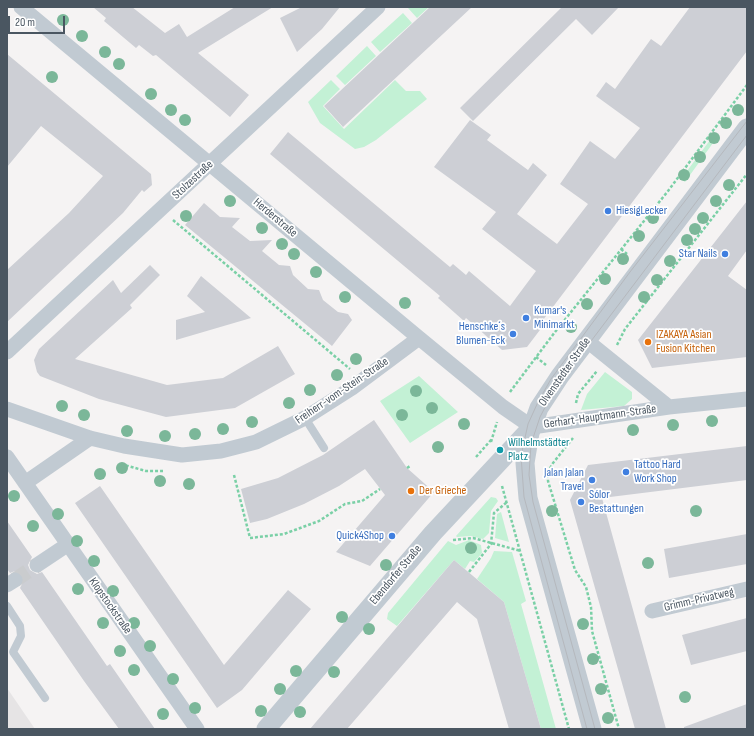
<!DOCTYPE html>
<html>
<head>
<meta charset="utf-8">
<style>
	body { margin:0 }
	#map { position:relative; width:754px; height:736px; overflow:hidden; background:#f5f3f3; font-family:"Sofia Sans Condensed",sans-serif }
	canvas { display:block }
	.frame { position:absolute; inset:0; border:8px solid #4a5661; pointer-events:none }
	.scale { position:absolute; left:8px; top:16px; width:57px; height:18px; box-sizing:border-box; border:2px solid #4a5661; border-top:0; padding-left:5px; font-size:12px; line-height:14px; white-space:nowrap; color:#4a5661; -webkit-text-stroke:3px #fff; paint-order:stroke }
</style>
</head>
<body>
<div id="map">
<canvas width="754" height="736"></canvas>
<div class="frame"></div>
<div class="scale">20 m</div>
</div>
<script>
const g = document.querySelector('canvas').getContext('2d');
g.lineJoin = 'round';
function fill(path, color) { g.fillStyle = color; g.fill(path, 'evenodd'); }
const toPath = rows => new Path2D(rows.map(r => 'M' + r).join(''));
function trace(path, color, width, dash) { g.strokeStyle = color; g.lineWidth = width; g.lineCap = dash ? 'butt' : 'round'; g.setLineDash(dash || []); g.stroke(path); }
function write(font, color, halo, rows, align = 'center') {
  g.font = font + ' "Sofia Sans Condensed",sans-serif'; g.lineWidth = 3.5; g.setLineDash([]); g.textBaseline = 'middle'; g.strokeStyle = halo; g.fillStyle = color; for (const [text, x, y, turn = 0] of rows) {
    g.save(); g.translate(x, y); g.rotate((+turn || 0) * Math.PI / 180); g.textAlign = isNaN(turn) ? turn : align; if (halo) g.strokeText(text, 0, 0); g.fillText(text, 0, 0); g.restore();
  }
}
fill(toPath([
	[7,688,35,729,7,729]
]), '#e6e4e5');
fill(toPath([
	[409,7,429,7,417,18,408,8],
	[403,13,412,23,380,52,371,42],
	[367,46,376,56,345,85,336,76],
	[331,80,340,89,323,106,344,129,395,80,406,91,420,91,427,99,376,140,364,147,355,149,320,123,308,102],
	[713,136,718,136,685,182,681,179],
	[605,372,632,392,632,399,624,406,581,410,587,394],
	[419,376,458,412,410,443,380,401],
	[491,497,496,498,498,501,491,511,489,533,483,539,471,536,457,537,456,536],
	[501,512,509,542,495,538,497,514],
	[469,540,481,545,482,553,474,562,470,561,465,569,454,560,397,626,387,619,388,613,448,541,456,545],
	[494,551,512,552,526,601,521,604,556,729,541,729,504,602,477,579,491,558]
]), '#c3f1d5');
fill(toPath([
	[93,7,132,7,165,33,179,24,187,37,235,7,273,7,198,53,249,95,230,117,156,55,153,56,139,45,136,48,104,21,106,18],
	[302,7,340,7,322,29,297,52,280,18],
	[430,7,472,7,343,127,324,106],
	[562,7,619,7,592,35,576,19,473,121,460,108],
	[690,7,747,7,747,51,543,320,546,322,527,347,502,350,466,318,464,321,438,298,440,296,270,154,288,132,450,267,453,264,466,275,469,271,510,306,536,271,482,229,496,212,434,167,470,120,491,135,487,140,528,170,533,163,547,175,517,214,557,244,588,204,560,184,590,141,615,159,640,128,596,96,606,82,615,89,651,39,661,46],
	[7,54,151,174,152,185,144,192,142,190,123,213,7,322,7,270,69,213,103,176,41,126,7,167],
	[747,201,747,250,728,276,747,290,747,357,652,368,638,340],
	[204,203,220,217,240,218,232,227,250,241,272,240,262,251,279,265,290,266,293,275,308,289,319,290,323,300,338,312,348,314,352,320,332,346,185,225],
	[150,265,160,275,130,305,132,308,75,359,167,385,223,378,278,346,295,374,235,408,166,417,99,399,40,376,37,372,34,360,39,349,113,280,121,293],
	[201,276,251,318,176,340,176,320,205,312,187,296],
	[374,420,407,468,434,492,370,566,336,552,385,495,365,469,339,486,304,504,267,519,250,523,241,489,278,478,323,455],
	[747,446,747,480,602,498,666,729,635,729,570,500,588,465],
	[100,486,224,665,288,590,311,609,242,690,217,708,75,503],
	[7,521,32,557,28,565,30,570,37,574,42,572,107,666,110,664,155,729,119,729,84,681,20,588,24,580,22,575,15,571,10,573,7,569],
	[747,534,747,564,669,578,664,549],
	[454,560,504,602,541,729,509,729,477,619,457,602,347,729,310,729],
	[747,618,747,651,691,665,682,635],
	[747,704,747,729,684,729,684,727]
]), '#cdcfd5');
trace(toPath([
	[15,580,37,565]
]), '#caccce', 15, [15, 8]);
trace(toPath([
	[173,220,350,369],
	[621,249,627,254],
	[617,345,625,329,747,174],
	[536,357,546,365],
	[510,392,555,332,668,191,747,85],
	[576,403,578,394,597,371],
	[573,438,553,463,548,472,548,481,575,570,586,587,591,607,592,631,619,729],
	[491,442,497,422],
	[476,457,491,440],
	[121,464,146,471,163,471],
	[407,468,410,466],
	[234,475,250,538,284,534,319,521,345,504,362,501,380,489],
	[502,486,569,729],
	[453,540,473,538,521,551],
	[469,572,491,544,494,513,507,502]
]), '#7ad0a6', 2.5, [3, 2]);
trace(toPath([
	[305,418,324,448],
	[7,606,20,626,21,636,13,652,45,698]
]), '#c1cad2', 8);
trace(toPath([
	[21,7,419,338,503,407,532,427,669,407,747,399],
	[586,340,669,407],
	[7,352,378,7],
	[7,409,90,438,124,446,182,455,221,451,256,442,305,418,352,388,419,338],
	[7,457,197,729],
	[25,483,90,438],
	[37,565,67,545],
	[7,585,15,580],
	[652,611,747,589]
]), '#c1cad2', 15);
trace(toPath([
	[266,729,433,533,531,428],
	[592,729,528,498,525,463,530,433,539,408,560,376,747,128]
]), '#c1cad2', 19);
trace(toPath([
	[587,729,524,497,521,456,528,424,538,402,551,379,630,272,747,121],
	[595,729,533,502,529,475,531,444,540,417,554,390,747,135]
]), '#b5b8bd', 1);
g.fillStyle = '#7bb799';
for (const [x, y] of [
	[63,20],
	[82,36],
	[105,52],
	[119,64],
	[52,77],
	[151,94],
	[171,110],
	[738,110],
	[185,120],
	[726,123],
	[714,138],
	[700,157],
	[684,175],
	[729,185],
	[230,201],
	[716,201],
	[186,216],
	[653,218],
	[703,218],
	[262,228],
	[695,229],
	[639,236],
	[687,240],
	[282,244],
	[294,254],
	[623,259],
	[670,261],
	[316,272],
	[605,279],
	[657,280],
	[345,297],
	[644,297],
	[405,303],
	[587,304],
	[571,327],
	[356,359],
	[337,375],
	[310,390],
	[416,391],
	[289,403],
	[62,406],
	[432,408],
	[84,415],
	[402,415],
	[712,421],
	[252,422],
	[464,424],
	[673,425],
	[223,429],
	[633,430],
	[127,431],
	[195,434],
	[165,436],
	[438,447],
	[122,468],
	[100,474],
	[160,481],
	[189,484],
	[14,496],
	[552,511],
	[696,511],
	[58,514],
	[33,526],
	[77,541],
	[471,548],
	[94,561],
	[648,563],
	[386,565],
	[78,589],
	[113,591],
	[342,617],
	[103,623],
	[134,623],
	[583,624],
	[369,629],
	[150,646],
	[120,651],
	[593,659],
	[134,670],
	[296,671],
	[334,672],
	[173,679],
	[280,689],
	[601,689],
	[685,697],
	[195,708],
	[261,711],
	[300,712],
	[163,714],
	[608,718]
]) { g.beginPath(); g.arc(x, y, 6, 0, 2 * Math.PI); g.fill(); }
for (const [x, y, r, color] of [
	[608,211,4,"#3f7fe0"],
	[725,254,4,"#3f7fe0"],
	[526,318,4,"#3f7fe0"],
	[513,334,4,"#3f7fe0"],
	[648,342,4,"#e8710a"],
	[500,450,4,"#0f9aa8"],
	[626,472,4,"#3f7fe0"],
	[592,480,4,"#3f7fe0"],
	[411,491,4,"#e8710a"],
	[581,502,4,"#3f7fe0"],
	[392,536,4,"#3f7fe0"]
]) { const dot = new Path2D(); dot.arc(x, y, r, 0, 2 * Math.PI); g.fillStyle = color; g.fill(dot); trace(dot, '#fff', 1.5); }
write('12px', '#4a5661', '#fff', [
	["Stolzestraße",193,180,-43],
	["Herderstraße",275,218,40],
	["Olvenstedter Straße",565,372,-55],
	["Freiherr-vom-Stein-Straße",342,391,-34],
	["Gerhart-Hauptmann-Straße",600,417,-8],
	["Ebendorfer Straße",396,575,-50],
	["Grimm-Privatweg",699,600,-13],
	["Klopstockstraße",110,606,55]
]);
write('12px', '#366cbe', '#fff', [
	["HiesigLecker",616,211],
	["Star Nails",717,254,"right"],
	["Kumar's",534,311],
	["Minimarkt",534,325],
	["Henschke´s",505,327,"right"],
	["Blumen-Eck",505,341,"right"],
	["Tattoo Hard",634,465],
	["Work Shop",634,479],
	["Jalan Jalan",584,473,"right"],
	["Travel",584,487,"right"],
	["Sólor",589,495],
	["Bestattungen",589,509],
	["Quick4Shop",384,536,"right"]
], 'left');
write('12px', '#c56008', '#fff', [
	["IZAKAYA Asian",656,335],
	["Fusion Kitchen",656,349],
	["Der Grieche",419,491]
], 'left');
write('12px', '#0d838f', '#fff', [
	["Wilhelmstädter",508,443],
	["Platz",508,457]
], 'left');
</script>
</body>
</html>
